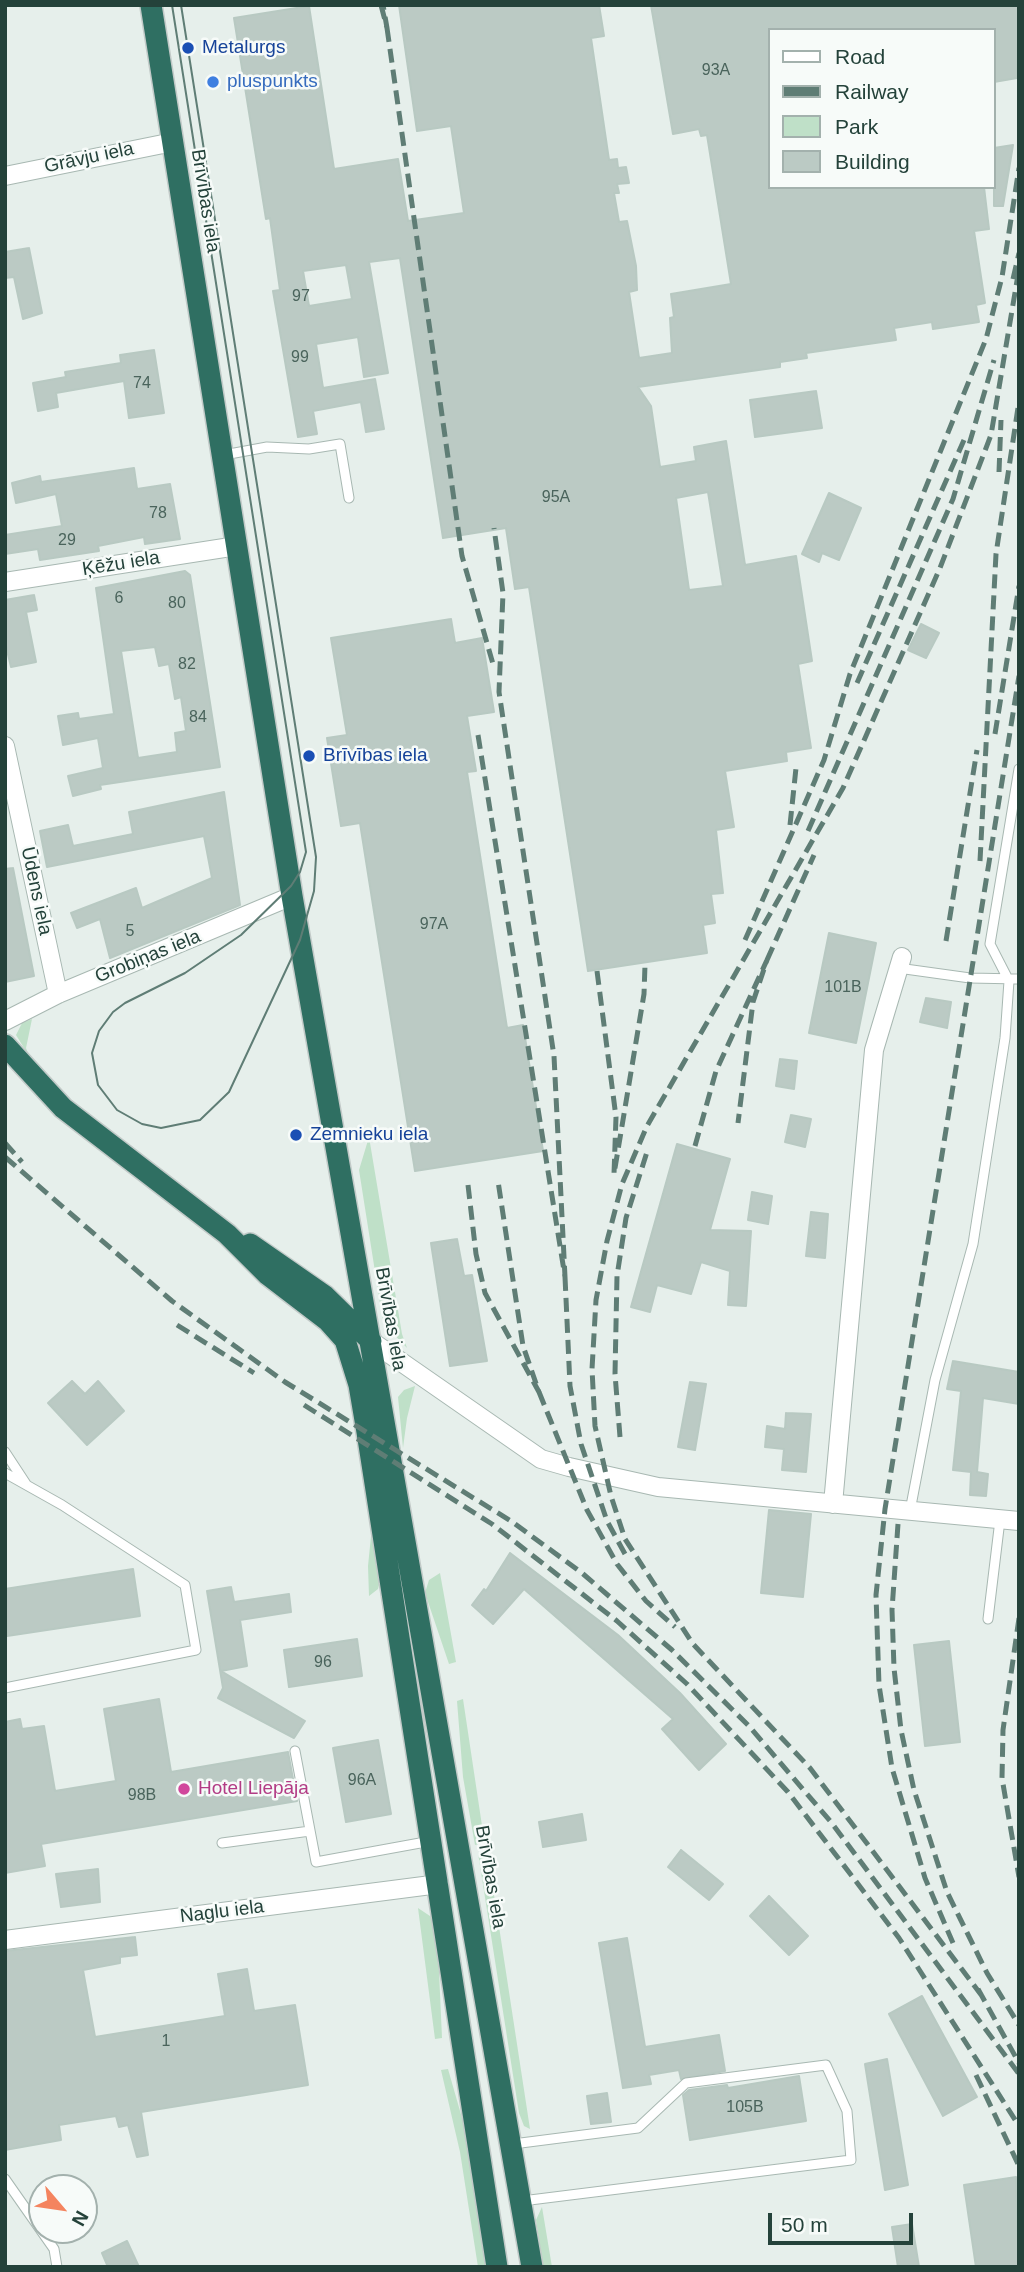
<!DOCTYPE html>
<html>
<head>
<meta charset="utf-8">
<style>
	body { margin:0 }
	#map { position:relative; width:1024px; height:2272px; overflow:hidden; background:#e6efeb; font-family:Arial,sans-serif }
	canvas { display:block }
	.frame { position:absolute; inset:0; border:7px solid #24423a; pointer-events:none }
	.legend { position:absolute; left:768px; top:28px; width:228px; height:161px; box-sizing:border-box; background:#f7fbf9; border:2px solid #a3b1ad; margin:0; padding:9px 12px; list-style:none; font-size:21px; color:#24423a }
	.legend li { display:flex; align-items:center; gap:14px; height:35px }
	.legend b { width:35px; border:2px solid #a3b1ad }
	.north { position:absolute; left:28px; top:2174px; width:70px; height:70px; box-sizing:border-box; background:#f7fbf9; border:2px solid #a3b1ad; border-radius:50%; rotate:119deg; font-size:19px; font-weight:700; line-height:28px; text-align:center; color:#24423a }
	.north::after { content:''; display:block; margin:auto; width:24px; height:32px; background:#f4845f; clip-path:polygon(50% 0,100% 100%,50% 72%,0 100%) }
	.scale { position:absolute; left:768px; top:2213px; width:145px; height:32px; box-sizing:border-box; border:4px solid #24423a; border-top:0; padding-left:9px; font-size:21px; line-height:24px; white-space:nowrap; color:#24423a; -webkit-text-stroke:5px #f7fbf9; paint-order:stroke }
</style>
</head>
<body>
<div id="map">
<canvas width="1024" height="2272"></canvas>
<div class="frame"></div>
<ul class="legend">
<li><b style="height:9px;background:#fff"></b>Road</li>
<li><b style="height:9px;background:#5f7d75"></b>Railway</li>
<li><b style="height:19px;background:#bfe0c8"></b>Park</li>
<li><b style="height:19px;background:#bbcac4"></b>Building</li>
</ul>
<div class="north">N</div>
<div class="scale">50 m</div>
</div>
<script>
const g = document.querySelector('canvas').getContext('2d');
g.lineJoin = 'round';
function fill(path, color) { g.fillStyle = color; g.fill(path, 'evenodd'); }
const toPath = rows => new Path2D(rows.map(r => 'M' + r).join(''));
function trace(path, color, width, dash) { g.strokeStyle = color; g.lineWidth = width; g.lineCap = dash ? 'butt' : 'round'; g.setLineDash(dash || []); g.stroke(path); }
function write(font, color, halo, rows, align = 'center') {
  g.font = font + ' Arial,sans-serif'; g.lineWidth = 5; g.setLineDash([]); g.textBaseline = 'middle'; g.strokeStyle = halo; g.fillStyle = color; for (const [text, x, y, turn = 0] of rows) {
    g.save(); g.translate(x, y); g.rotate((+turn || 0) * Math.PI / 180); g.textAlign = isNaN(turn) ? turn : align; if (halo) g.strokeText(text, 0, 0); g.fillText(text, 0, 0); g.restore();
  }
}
fill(toPath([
	[32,1019,26,1048,29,1056,16,1035,22,1023],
	[369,1137,402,1334,407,1348,385,1325,382,1316,359,1170],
	[415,1386,407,1418,403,1448,398,1397,404,1390],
	[372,1526,381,1577,378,1589,369,1596,368,1566],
	[440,1573,456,1662,449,1664,425,1593,429,1580],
	[463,1699,484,1839,483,1843,475,1845,463,1777,457,1701],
	[487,1851,498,1920,530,2129,524,2126,519,2113,478,1853],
	[418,1908,433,1918,438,1949,442,2038,435,2039],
	[448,2069,468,2139,488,2267,478,2267,460,2152,441,2070],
	[542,2207,552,2267,543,2267,536,2220]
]), '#bfe0c8');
const building = toPath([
	[399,5,599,5,604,36,591,38,609,160,617,159,618,168,626,167,629,183,617,184,619,193,614,193,619,222,627,221,636,266,637,290,629,292,639,358,672,353,670,318,674,317,671,294,731,284,707,135,701,136,699,129,673,134,651,5,1019,5,1017,78,994,82,994,30,770,30,770,187,984,187,989,229,974,231,985,303,976,305,979,322,933,329,932,322,894,328,896,340,806,353,807,358,780,362,780,367,638,387,651,406,660,467,696,461,694,447,726,441,745,565,796,556,812,661,798,664,811,748,786,752,787,761,725,771,734,827,716,830,723,893,711,894,715,923,703,925,707,953,588,971,529,587,515,589,506,528,443,538,400,258,369,262,388,373,364,377,358,337,316,344,323,388,375,379,384,429,366,432,361,402,313,411,317,434,298,437,273,291,280,290,270,218,266,219,234,18,309,6,334,169,398,159,408,221,464,213,451,126,417,131,399,5],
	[346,265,352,299,309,306,303,271,346,265],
	[708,492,723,586,689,590,676,498,708,492],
	[1013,145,1003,206,994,206,994,148,1013,145],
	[29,248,42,313,23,319,14,277,5,278,5,252,29,248],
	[154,350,164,413,129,418,124,381,56,393,58,407,38,411,33,383,66,377,65,372,121,363,120,355,154,350],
	[816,391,822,428,755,437,750,400,816,391],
	[134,468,137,489,170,484,180,539,145,544,144,537,98,546,99,551,40,560,38,549,5,554,5,535,62,526,56,494,16,503,12,483,40,476,41,482,134,468],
	[829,493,861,508,839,560,822,553,819,562,802,554,829,493],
	[185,571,190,575,220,767,100,785,101,789,73,796,68,776,103,768,98,738,63,745,58,716,78,713,79,719,114,714,96,588,185,571],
	[155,647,159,666,169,664,175,699,181,697,186,731,175,733,177,752,138,758,121,651,155,647],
	[34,595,37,610,26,612,36,662,11,667,5,642,5,600,34,595],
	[451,619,455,643,482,638,494,712,467,716,476,771,467,772,507,1028,523,1025,543,1151,415,1171,360,823,341,826,327,738,347,735,331,638,451,619],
	[921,624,939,633,926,658,908,650,921,624],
	[224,792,240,905,110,958,100,919,77,928,71,913,136,888,142,908,212,878,204,836,47,867,40,831,68,825,73,846,133,834,129,812,224,792],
	[13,868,34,976,5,982,5,869,13,868],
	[829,933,876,943,856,1043,809,1033,829,933],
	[926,998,951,1002,947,1028,920,1022,926,998],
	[780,1059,797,1061,794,1089,776,1086,780,1059],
	[791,1115,811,1119,805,1147,785,1142,791,1115],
	[677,1144,730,1159,710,1230,751,1231,746,1306,728,1305,730,1271,701,1262,691,1294,657,1285,650,1312,631,1307,677,1144],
	[752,1192,772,1196,768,1224,748,1220,752,1192],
	[811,1212,828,1214,825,1258,806,1256,811,1212],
	[457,1239,464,1276,472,1275,487,1361,450,1366,431,1243,457,1239],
	[953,1361,1019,1372,1019,1404,983,1398,977,1472,988,1474,986,1496,970,1495,971,1472,953,1470,961,1391,947,1389,953,1361],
	[72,1381,85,1394,98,1381,124,1411,87,1445,48,1403,72,1381],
	[690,1382,706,1384,695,1450,678,1447,690,1382],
	[786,1413,811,1414,806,1472,782,1470,784,1449,765,1447,767,1426,785,1429,786,1413],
	[769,1510,811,1514,803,1597,761,1593,769,1510],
	[510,1553,618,1635,680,1693,726,1744,699,1770,662,1729,673,1719,524,1589,493,1624,472,1605,484,1589,486,1591,510,1553],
	[133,1569,140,1616,7,1636,5,1589,133,1569],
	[231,1587,234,1602,289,1594,291,1612,240,1620,247,1666,221,1671,305,1721,294,1738,218,1698,223,1688,207,1591,231,1587],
	[357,1639,362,1676,289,1687,284,1650,357,1639],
	[949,1641,960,1742,925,1746,914,1645,949,1641],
	[159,1699,171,1772,288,1752,297,1801,41,1844,45,1866,5,1873,5,1722,20,1719,22,1729,44,1726,55,1791,116,1781,104,1709,159,1699],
	[378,1740,391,1814,346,1822,333,1748,378,1740],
	[582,1814,586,1840,543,1847,539,1822,582,1814],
	[681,1850,723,1884,709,1900,668,1867,681,1850],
	[98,1869,100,1902,61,1907,56,1874,98,1869],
	[769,1896,808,1936,789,1955,750,1916,769,1896],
	[135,1937,137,1955,120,1957,120,1963,83,1970,95,2037,225,2016,218,1974,247,1969,254,2011,295,2005,308,2085,141,2112,148,2155,137,2157,128,2125,119,2127,116,2116,59,2125,61,2140,5,2150,5,1951,135,1937],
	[627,1938,645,2047,719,2035,725,2071,681,2079,679,2070,649,2075,651,2084,623,2088,599,1943,627,1938],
	[922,1996,977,2097,943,2116,889,2014,922,1996],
	[887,2059,908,2185,885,2190,865,2064,887,2059],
	[799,2076,806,2121,690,2140,683,2095,689,2090,727,2085,728,2088,799,2076],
	[607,2093,611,2122,591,2124,587,2096,607,2093],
	[1016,2177,1019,2267,976,2267,964,2185,1016,2177],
	[912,2224,919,2267,898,2267,892,2227,912,2224],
	[127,2241,139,2267,108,2267,102,2253,127,2241]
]);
fill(building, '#bbcac4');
trace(building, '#b8c9c2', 2);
const lane = toPath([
	[224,455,267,447,309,449,340,444,349,498],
	[898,968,970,978,1019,979],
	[5,1452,26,1484],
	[5,1473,62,1505,185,1585,196,1650,5,1688],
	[910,1511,935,1380,973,1244,1005,1038,1009,981,990,944,1019,769],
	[988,1619,1000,1520],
	[295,1751,316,1862,431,1841],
	[222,1843,310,1831],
	[513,2144,638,2128,686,2083,826,2065,847,2111,851,2160,522,2201],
	[5,2179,54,2249,57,2267]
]);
const street = toPath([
	[5,176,173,142],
	[5,582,237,546],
	[5,746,58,994],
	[5,1021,58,994,292,896],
	[371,1341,541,1459,569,1467,658,1487,1019,1521],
	[833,1504,874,1050,902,957],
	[5,1940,439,1884]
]);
const highway = toPath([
	[151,5,292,896,532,2267],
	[5,1045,63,1108,227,1234,268,1275,328,1321,345,1340,359,1385,367,1432,497,2267],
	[250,1244,325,1296,371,1341]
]);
trace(lane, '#a8b8b2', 11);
trace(street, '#a8b8b2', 20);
trace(highway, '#c2cac8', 24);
trace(lane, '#fff', 9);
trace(street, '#fff', 18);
trace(highway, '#2f6f62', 21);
trace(toPath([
	[172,5,306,852,300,872,291,886,241,935,185,973,125,1003,113,1012,99,1031,92,1053,98,1085,117,1110,142,1124,161,1128,200,1120,229,1092,300,940,314,891,316,857,181,5]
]), '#5f7d75', 2);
trace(toPath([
	[381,5,387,28,383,5],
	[387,28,462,556,493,664],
	[1013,279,1019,253],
	[999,472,1001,420],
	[857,683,964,440],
	[995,734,1019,586],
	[478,735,565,1277,554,1056,499,692,503,593,494,528],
	[790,825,796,768],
	[808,831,953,499,994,360],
	[980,861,996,554,1019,401],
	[745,940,824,760,850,674,986,339,1002,277,1019,168],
	[946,941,977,750],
	[767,960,814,855],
	[597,971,616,1117,614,1174,644,994,645,965],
	[5,1143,22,1162],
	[695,1146,716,1071,767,960,753,1002,738,1123],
	[5,1157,172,1301,285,1382,511,1521,582,1573,672,1650,748,1725,831,1822,1019,2074],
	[468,1185,476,1254,485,1293,539,1392,523,1346,498,1181],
	[565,1277,570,1386,581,1444,607,1521,625,1554],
	[177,1325,254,1373],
	[539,1392,587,1510,617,1564,646,1601,675,1627],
	[304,1405,492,1524,617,1621,687,1684,788,1792,899,1938,1019,2126],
	[620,1437,615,1374,617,1276,626,1218,647,1152],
	[898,1524,892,1610,894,1668,901,1730,914,1790,947,1892,987,1973,1019,2025],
	[1019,1618,1003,1730,1002,1778,1019,1877],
	[953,1943,925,1878,892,1768,879,1685,876,1595,885,1509,1019,676],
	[978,1989,1019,2063],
	[982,1996,810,1768,693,1644,625,1539,611,1496,595,1426,592,1369,596,1300,607,1241,622,1184,647,1126,843,788,940,568,991,435,1019,269],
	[976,2075,1019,2166]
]), '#5f7d75', 5, [14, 7]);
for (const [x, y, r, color] of [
	[188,48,7,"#1a4fb4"],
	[213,82,7,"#3f7fe0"],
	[309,756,7,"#1a4fb4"],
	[296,1135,7,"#1a4fb4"],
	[184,1789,7,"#d1479c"]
]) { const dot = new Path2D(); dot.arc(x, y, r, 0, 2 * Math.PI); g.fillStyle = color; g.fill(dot); trace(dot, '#f7fbf9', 2.5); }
write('16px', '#4a645c', null, [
	["93A",716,71],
	["97",301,297],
	["99",300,358],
	["74",142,384],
	["95A",556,498],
	["78",158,514],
	["29",67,541],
	["6",119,599],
	["80",177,604],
	["82",187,665],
	["84",198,718],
	["97A",434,925],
	["5",130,932],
	["101B",843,988],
	["96",323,1663],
	["96A",362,1781],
	["98B",142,1796],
	["1",166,2042],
	["105B",745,2108]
]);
write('19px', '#164399', '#f7fbf9', [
	["Metalurgs",202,48],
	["Brīvības iela",323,756],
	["Zemnieku iela",310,1135]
], 'left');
write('19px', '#366cbe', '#f7fbf9', [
	["pluspunkts",227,82]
], 'left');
write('19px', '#24423a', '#f7fbf9', [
	["Grāvju iela",89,158,-12],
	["Brīvības iela",205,201,81],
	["Ķēžu iela",121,564,-9],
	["Ūdens iela",36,891,78],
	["Grobiņas iela",148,957,-22],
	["Brīvības iela",390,1319,80],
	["Brīvības iela",490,1877,80],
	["Naglu iela",222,1912,-7]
]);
write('19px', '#b23c85', '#f7fbf9', [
	["Hotel Liepāja",198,1789]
], 'left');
</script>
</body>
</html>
